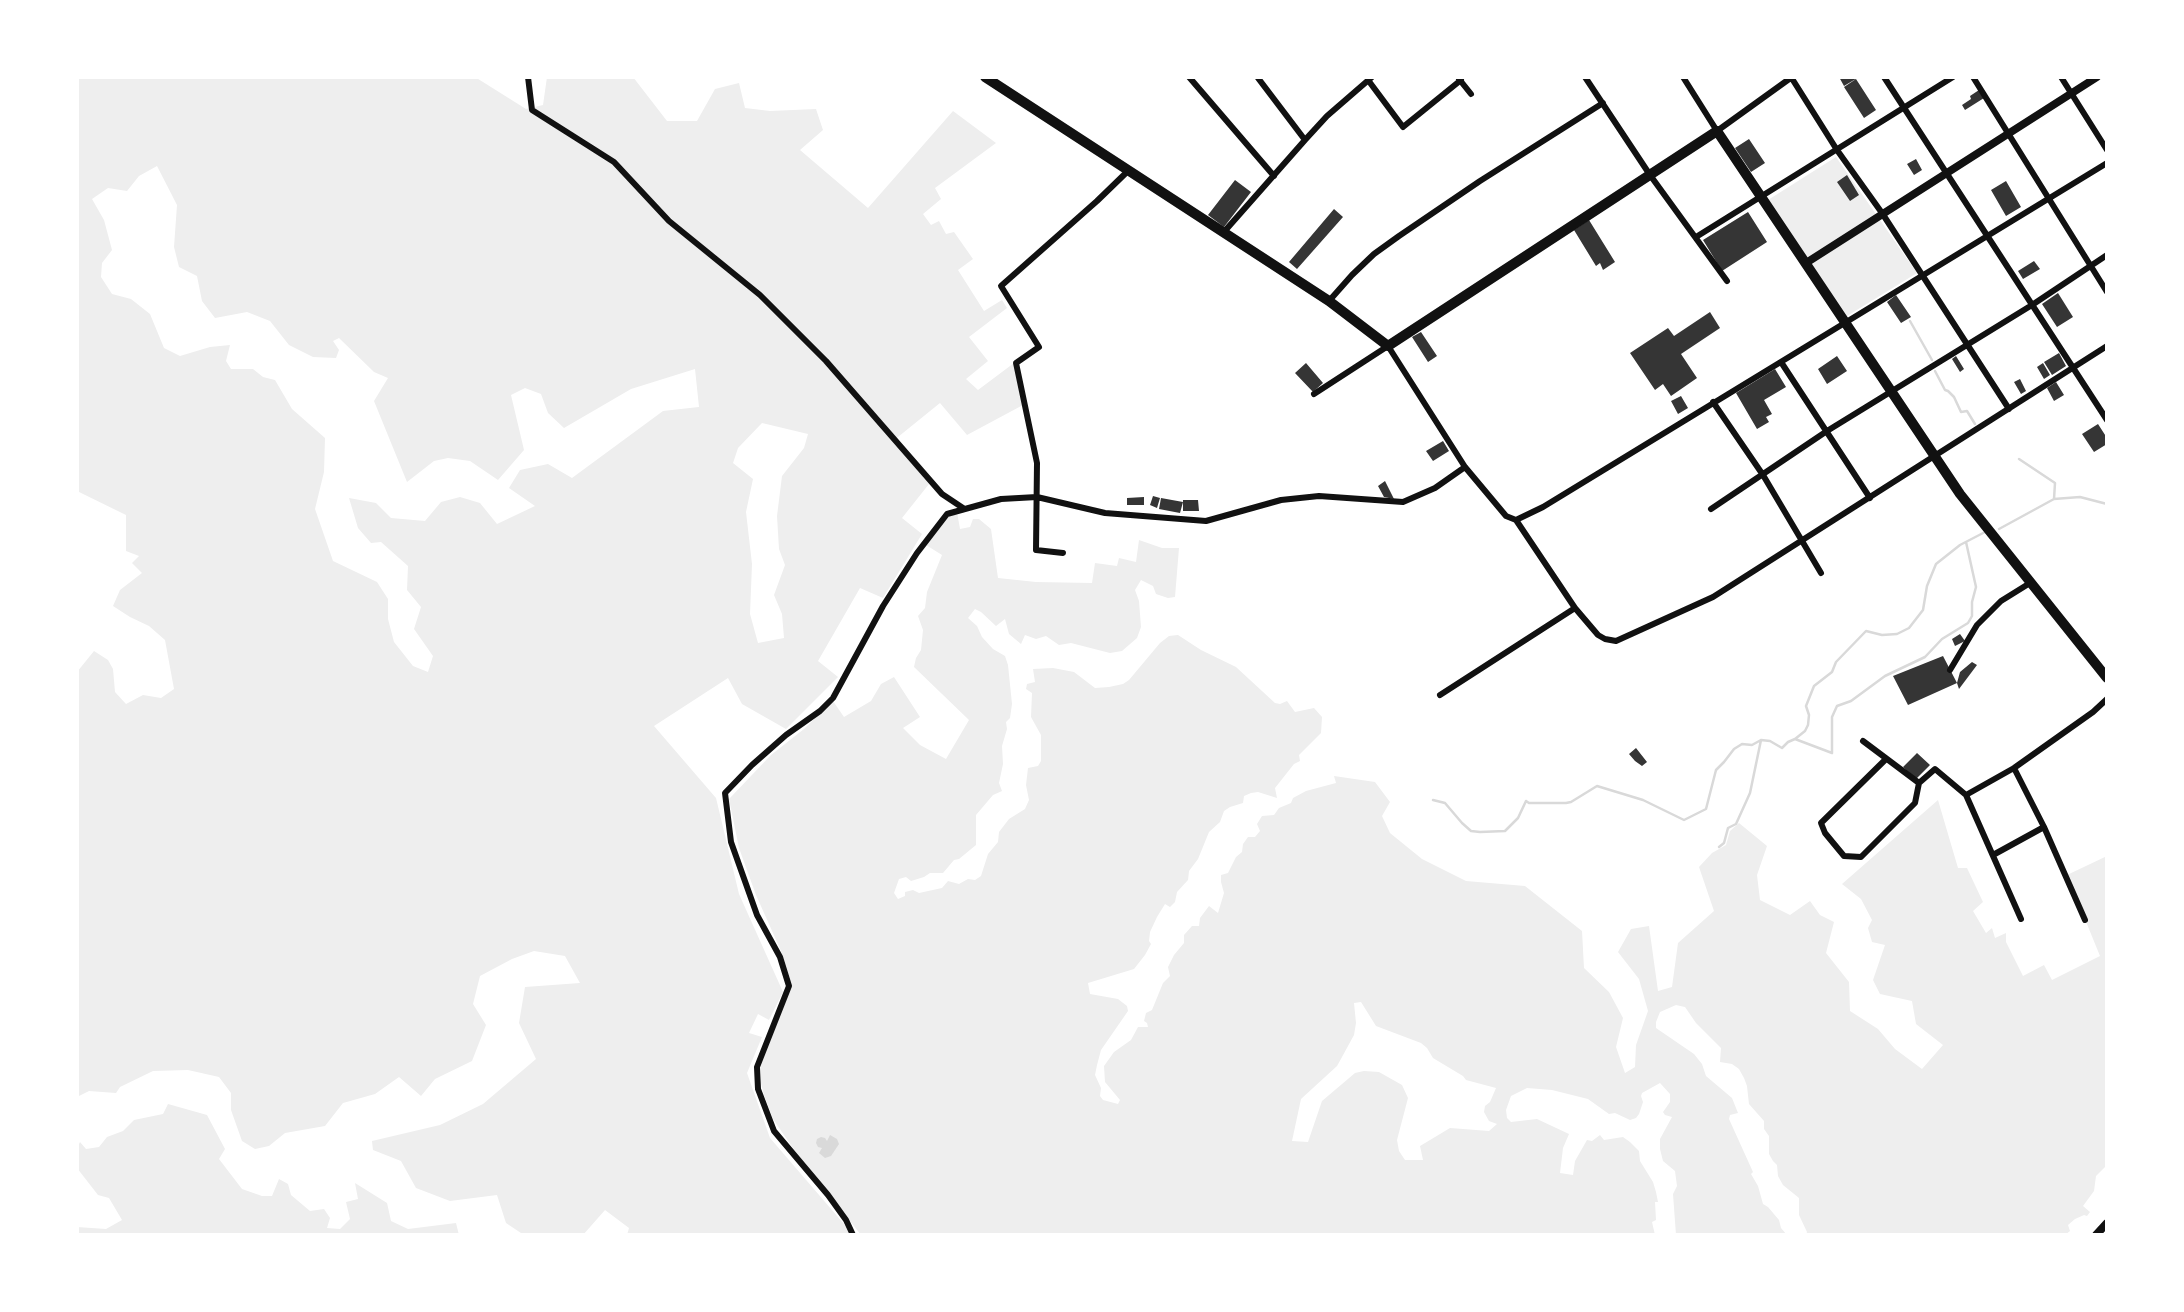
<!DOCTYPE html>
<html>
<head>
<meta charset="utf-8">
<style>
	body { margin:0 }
	#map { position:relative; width:2184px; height:1312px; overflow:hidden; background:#fff; font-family:"Work Sans",sans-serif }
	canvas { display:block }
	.frame { position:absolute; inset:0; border:79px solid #fff; pointer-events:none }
</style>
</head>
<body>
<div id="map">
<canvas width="2184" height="1312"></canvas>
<div class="frame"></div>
</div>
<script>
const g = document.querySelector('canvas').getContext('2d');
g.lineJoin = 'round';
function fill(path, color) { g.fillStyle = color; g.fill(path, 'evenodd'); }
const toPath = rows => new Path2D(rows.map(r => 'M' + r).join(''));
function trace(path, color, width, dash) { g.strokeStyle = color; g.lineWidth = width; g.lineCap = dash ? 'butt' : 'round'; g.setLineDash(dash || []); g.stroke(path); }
fill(toPath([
	[77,77,475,77,526,109,543,105,547,77,633,77,667,121,697,121,715,89,739,83,745,108,770,111,816,109,823,130,800,150,868,208,953,111,996,143,935,188,941,199,923,214,931,225,939,221,946,234,954,232,973,259,958,270,984,311,1002,300,1007,308,969,337,988,361,966,379,978,390,1014,363,1023,405,967,435,940,403,893,441,929,484,902,518,922,534,883,598,860,588,818,661,838,677,786,729,742,704,728,678,654,726,716,798,739,894,783,992,769,1020,758,1014,749,1033,762,1037,747,1073,770,1138,844,1224,850,1235,627,1235,629,1228,605,1210,583,1235,524,1235,506,1223,497,1195,450,1201,416,1188,401,1161,373,1150,372,1141,440,1125,483,1104,536,1059,519,1023,525,987,580,983,565,956,534,951,512,959,480,976,473,1004,486,1025,472,1061,435,1079,421,1096,399,1077,375,1094,343,1103,325,1126,285,1133,269,1146,255,1149,242,1141,231,1110,231,1093,219,1077,188,1070,153,1071,120,1087,116,1093,89,1091,77,1097,77,672,94,651,108,660,113,669,115,692,126,704,143,695,161,698,174,689,165,640,149,626,130,617,113,606,120,590,142,573,132,563,139,556,126,551,126,515,77,491],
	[157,166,177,205,174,247,179,267,197,276,202,301,215,318,247,312,270,321,289,345,313,357,336,358,339,350,333,341,339,338,374,372,388,378,374,401,407,482,434,461,448,458,470,461,498,480,524,450,511,395,525,388,541,394,548,413,564,428,631,389,695,369,699,407,663,411,572,478,548,464,520,470,509,488,535,506,497,524,480,503,460,497,441,502,425,521,391,518,376,503,349,498,358,528,371,543,381,542,408,566,407,590,421,607,414,629,433,656,428,672,413,666,394,642,388,619,388,599,377,582,333,561,315,509,324,472,325,438,292,409,275,380,263,377,253,369,231,369,226,361,230,345,210,347,180,356,164,348,150,314,131,299,112,294,101,277,102,263,112,250,104,220,92,199,108,188,127,191,139,176],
	[762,423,808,434,804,448,782,476,777,516,779,549,785,565,774,595,782,614,784,638,758,643,750,614,752,564,746,512,753,479,733,463,738,448],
	[1836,157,1917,273,1847,316,1768,200],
	[957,512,960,529,970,527,973,519,979,519,991,529,998,578,1036,582,1092,583,1095,563,1117,566,1119,558,1136,562,1139,540,1162,548,1179,548,1175,597,1168,598,1156,594,1153,586,1141,580,1135,590,1139,601,1141,627,1137,638,1122,651,1110,653,1071,643,1059,645,1046,636,1036,639,1025,635,1021,644,1009,634,1005,619,996,626,981,612,975,609,968,618,977,626,982,637,993,649,1005,656,1008,665,1012,704,1010,718,1006,722,1007,729,1002,746,1003,764,999,783,1002,791,993,795,976,815,976,845,959,859,954,860,943,873,930,873,924,877,911,881,906,877,899,879,894,893,898,899,905,896,905,892,913,890,919,893,942,888,948,881,959,884,968,879,975,880,981,876,988,854,998,842,999,832,1009,819,1025,809,1029,800,1026,785,1028,768,1038,766,1041,761,1041,735,1031,717,1032,693,1026,689,1027,684,1035,682,1033,669,1053,668,1074,672,1095,688,1109,687,1123,684,1129,680,1160,643,1169,636,1178,635,1201,650,1236,667,1275,703,1280,704,1287,701,1295,712,1314,708,1322,717,1321,733,1299,755,1300,761,1294,764,1275,788,1277,798,1258,792,1251,793,1244,796,1243,803,1230,807,1224,811,1220,822,1209,832,1198,859,1189,871,1188,880,1177,892,1175,902,1170,907,1165,904,1157,917,1150,932,1149,941,1151,944,1145,955,1134,969,1088,983,1090,994,1118,999,1127,1006,1128,1011,1101,1050,1097,1065,1095,1075,1101,1088,1100,1096,1103,1100,1118,1104,1120,1100,1105,1082,1104,1066,1114,1052,1131,1040,1138,1027,1148,1027,1147,1023,1144,1021,1146,1013,1152,1010,1163,983,1170,976,1168,967,1174,955,1184,943,1184,935,1192,926,1199,926,1200,918,1209,906,1218,913,1224,893,1221,882,1221,875,1228,873,1236,857,1242,852,1243,844,1248,837,1255,837,1260,831,1257,824,1262,816,1274,815,1279,808,1291,803,1293,798,1306,791,1336,783,1334,776,1375,782,1390,802,1382,816,1390,833,1422,859,1466,881,1525,886,1582,931,1584,968,1609,992,1623,1018,1616,1047,1625,1073,1635,1067,1636,1045,1648,1011,1639,979,1618,952,1631,929,1649,926,1658,991,1672,987,1678,943,1714,911,1699,867,1712,853,1726,845,1730,831,1739,823,1767,846,1757,875,1760,900,1790,915,1810,901,1820,915,1834,922,1826,953,1849,982,1850,1011,1878,1029,1895,1049,1922,1069,1943,1045,1916,1024,1912,1001,1880,994,1873,980,1885,945,1872,942,1868,928,1872,920,1861,899,1842,884,1938,800,1958,868,1967,868,1983,902,1973,911,1986,933,1992,928,1995,938,2006,933,2006,942,2023,976,2044,965,2052,980,2100,956,2067,875,2107,856,2107,1165,2096,1176,2094,1191,2083,1206,2090,1212,2087,1216,2084,1215,2075,1219,2068,1225,2070,1231,2065,1235,1806,1235,1807,1232,1799,1215,1799,1198,1783,1185,1778,1176,1777,1165,1773,1161,1769,1154,1769,1136,1764,1129,1764,1121,1749,1104,1747,1086,1744,1078,1739,1069,1732,1064,1720,1062,1721,1048,1696,1023,1685,1007,1676,1005,1660,1012,1656,1022,1656,1028,1694,1054,1702,1064,1706,1076,1732,1098,1738,1113,1730,1115,1729,1119,1753,1172,1751,1174,1758,1186,1763,1204,1768,1207,1779,1220,1781,1228,1787,1235,1676,1235,1673,1194,1677,1186,1675,1171,1663,1161,1660,1149,1660,1139,1672,1117,1665,1115,1663,1112,1670,1102,1670,1094,1660,1083,1642,1093,1641,1096,1643,1102,1639,1114,1636,1118,1630,1120,1615,1113,1609,1114,1588,1099,1552,1090,1527,1088,1511,1096,1506,1110,1507,1118,1511,1122,1537,1119,1569,1134,1563,1148,1560,1173,1573,1175,1575,1161,1587,1140,1592,1141,1600,1135,1604,1140,1623,1137,1630,1142,1639,1151,1640,1161,1653,1182,1656,1192,1658,1202,1655,1202,1656,1220,1652,1222,1655,1235,861,1235,795,1151,773,1119,764,1095,761,1083,761,1065,792,985,781,951,756,895,739,848,729,799,771,755,804,729,833,701,844,717,871,701,881,684,894,677,920,717,903,728,920,745,946,759,969,720,914,667,916,658,921,650,923,630,918,616,925,608,927,592,942,555,926,545,947,516],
	[1361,1002,1376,1026,1421,1043,1427,1048,1433,1058,1463,1076,1466,1080,1496,1088,1490,1102,1485,1106,1484,1112,1489,1121,1497,1124,1489,1131,1450,1128,1420,1146,1423,1160,1405,1160,1399,1151,1397,1140,1408,1098,1402,1085,1379,1072,1364,1071,1355,1073,1322,1101,1308,1142,1292,1141,1301,1099,1337,1066,1342,1057,1354,1035,1356,1023,1354,1003],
	[168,1104,207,1115,225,1149,219,1159,242,1189,262,1196,272,1196,279,1179,288,1184,291,1195,310,1211,324,1209,330,1218,327,1228,340,1229,350,1219,346,1202,358,1199,355,1183,387,1203,391,1221,408,1229,456,1223,459,1235,470,1235,77,1235,77,1227,106,1229,122,1220,109,1198,98,1195,77,1168,77,1148,80,1142,86,1149,99,1147,107,1137,123,1131,134,1120,163,1114]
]), '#eee');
fill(toPath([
	[830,1135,837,1139,839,1144,831,1156,825,1158,819,1153,822,1148,818,1147,816,1143,817,1139,821,1137,825,1138,827,1141]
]), '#d9d9d9');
trace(toPath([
	[1910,321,1932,360],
	[1935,371,1945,390,1948,391,1954,397,1961,412,1967,411,1975,424],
	[2019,459,2055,483,2054,499],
	[1999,529,2054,499,2080,497,2107,504],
	[1795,739,1805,731,1808,725,1809,715,1806,706,1814,686,1832,672,1836,662,1866,631,1882,635,1897,634,1909,628,1923,610,1927,586,1936,564,1960,545,1985,532],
	[1433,800,1445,803,1462,823,1471,831,1480,832,1505,831,1518,818,1526,801,1529,803,1566,803,1571,802,1597,786,1643,800,1684,820,1706,809,1716,770,1724,762,1734,749,1742,744,1752,745,1761,740],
	[1719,847,1724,843,1728,828,1736,824,1750,793,1761,740,1770,741,1782,748,1788,742,1795,739,1832,753,1832,717,1837,706,1851,701,1885,676,1925,657,1942,639,1968,623,1972,616,1972,602,1976,587,1966,542]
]), '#d9d9d9', 2.5);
fill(toPath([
	[1839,77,1859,77,1844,86],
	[1856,79,1876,110,1864,118,1844,87],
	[1979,90,1984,98,1965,110,1962,105,1971,99,1970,96],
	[1749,139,1765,163,1751,172,1735,148],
	[1916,159,1922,170,1914,175,1907,164],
	[1847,175,1859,195,1850,201,1837,182],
	[1235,180,1251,192,1224,227,1208,215],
	[2006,181,2021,207,2006,216,1991,190],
	[1334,209,1343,217,1297,269,1289,262],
	[1748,212,1767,242,1722,271,1703,240],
	[1589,220,1615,262,1603,270,1600,263,1596,266,1574,230],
	[2034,261,2040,269,2023,279,2018,271],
	[2058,293,2073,317,2057,327,2042,304],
	[1896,295,1911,317,1901,323,1887,302],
	[1710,312,1720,328,1681,354,1697,378,1671,396,1663,384,1655,390,1630,353,1668,328,1674,336],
	[1421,332,1437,356,1428,362,1412,337],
	[2059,353,2066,366,2052,375,2044,362],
	[1837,356,1847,371,1827,384,1818,369],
	[1956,356,1964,369,1960,372,1952,359],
	[1306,363,1323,383,1313,392,1295,373],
	[2043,363,2050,375,2044,379,2037,367],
	[1775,369,1786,387,1764,400,1772,414,1766,417,1769,422,1757,429,1736,393],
	[2020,379,2026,391,2021,394,2014,382],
	[2056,382,2064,395,2054,401,2047,388],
	[1681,396,1688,408,1678,414,1671,401],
	[2098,424,2107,438,2107,444,2094,452,2082,434],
	[1443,441,1449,451,1433,461,1426,451],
	[1385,481,1394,499,1384,497,1378,486],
	[1153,496,1160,498,1157,508,1150,505],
	[1144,497,1144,505,1127,505,1127,498],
	[1161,498,1183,502,1180,513,1159,509],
	[1183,500,1198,500,1199,511,1183,511],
	[1960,634,1965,641,1955,646,1952,639],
	[1943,656,1957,683,1908,705,1893,676],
	[1972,662,1977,665,1959,689,1957,683,1960,672],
	[1636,748,1647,762,1642,766,1635,761,1629,754],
	[1917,753,1930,765,1916,779,1903,767]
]), '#353535');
trace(toPath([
	[528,77,532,110,614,162,669,221,760,295,826,361,942,494,963,508],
	[1189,77,1274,176],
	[1585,77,1650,175,1727,281],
	[1683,77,1717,131,1792,77],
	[1791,77,1837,150,1882,213,2009,409],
	[1884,77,2107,420],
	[1973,77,2107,292],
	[2061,77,2107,150],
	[1459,79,1471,94],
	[1368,80,1403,127,1461,80],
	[1305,140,1327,116,1372,77],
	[1223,233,1305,140,1258,78,1260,77],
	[1696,237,1953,77],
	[1329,301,1352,275,1374,254,1399,236,1480,181,1603,103],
	[1781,362,1870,498],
	[1314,394,1388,346,1465,467,1506,516,1516,520,1575,608,1598,635,1605,639,1616,641,1713,597,2107,346],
	[1713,402,1763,475,1821,573],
	[1711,509,1827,431,2032,305,2107,255],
	[1516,520,1543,507,2107,163],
	[1063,553,1036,550,1037,463,1016,363,1039,347,1001,286,1097,201,1129,170],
	[1950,670,1977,625,2001,601,2030,583],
	[1440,695,1575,608],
	[1863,741,1919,783,1915,803,1861,857,1844,856,1825,833,1821,823,1886,759],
	[2014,768,2044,827,2085,920],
	[1919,783,1935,769,1966,795,2021,919],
	[1966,795,2014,768,2093,712,2107,699],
	[1993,855,2044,827],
	[853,1235,846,1220,828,1195,774,1131,758,1089,757,1067,789,986,780,957,757,915,731,842,725,793,752,765,786,735,820,711,833,698,883,606,917,553,947,514,1001,499,1037,497,1105,513,1206,521,1281,500,1319,496,1403,502,1435,488,1465,467]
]), '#111', 6);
trace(toPath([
	[1806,263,2097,77],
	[2096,1235,2107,1223]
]), '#111', 8);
trace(toPath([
	[985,77,1329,301,1388,346,1717,131,1960,494,2107,678]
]), '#111', 10);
</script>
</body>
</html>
